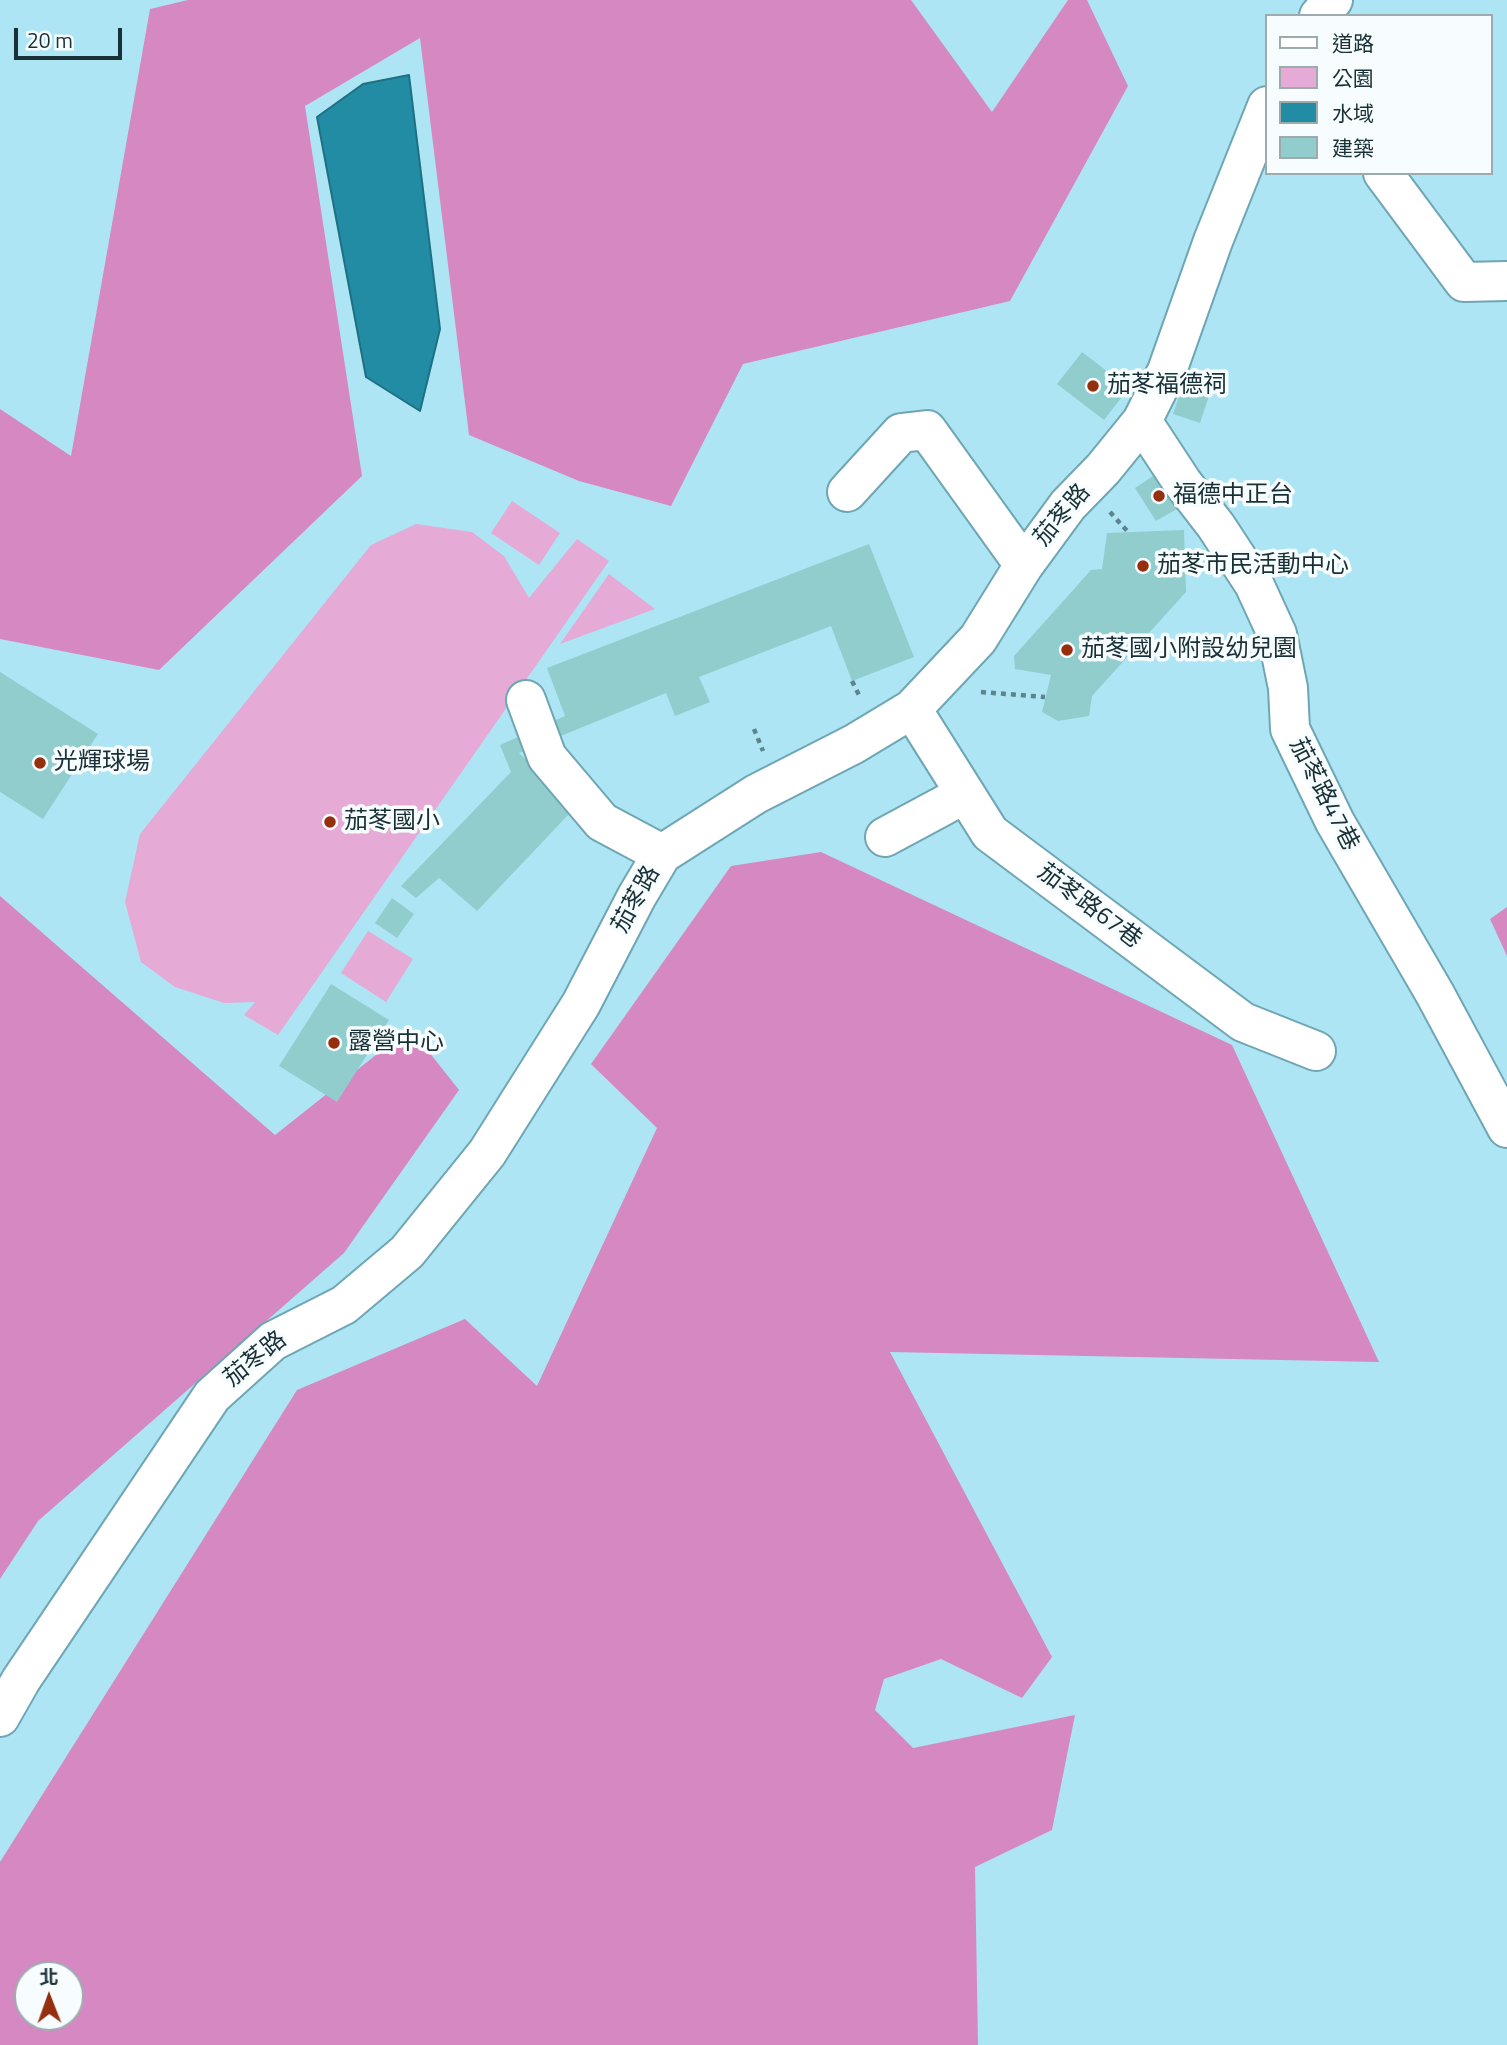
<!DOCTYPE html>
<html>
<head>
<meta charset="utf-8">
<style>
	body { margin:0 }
	#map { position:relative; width:1507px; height:2045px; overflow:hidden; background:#ade5f5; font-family:"Titillium Web","Noto Sans TC",sans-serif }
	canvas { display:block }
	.legend { position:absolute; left:1265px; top:14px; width:228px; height:161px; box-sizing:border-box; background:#f7fdfe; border:2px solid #9eabae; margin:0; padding:9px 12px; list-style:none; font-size:21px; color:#193036 }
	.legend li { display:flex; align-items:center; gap:14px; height:35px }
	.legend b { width:35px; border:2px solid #9eabae }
	.north { position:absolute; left:14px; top:1961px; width:70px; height:70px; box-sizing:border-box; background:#f7fdfe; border:2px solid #9eabae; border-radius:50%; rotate:359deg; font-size:19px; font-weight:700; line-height:28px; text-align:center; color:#193036 }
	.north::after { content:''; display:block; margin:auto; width:24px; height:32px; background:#962f0d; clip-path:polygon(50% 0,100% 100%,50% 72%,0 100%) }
	.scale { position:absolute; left:14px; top:28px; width:108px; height:32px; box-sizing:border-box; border:4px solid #193036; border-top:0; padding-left:9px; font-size:21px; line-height:24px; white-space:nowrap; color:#193036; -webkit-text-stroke:5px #f7fdfe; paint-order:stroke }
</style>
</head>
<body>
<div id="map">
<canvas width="1507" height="2045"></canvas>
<ul class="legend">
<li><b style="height:9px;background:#fff"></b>道路</li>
<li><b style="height:19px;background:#e6aad6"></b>公園</li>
<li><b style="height:19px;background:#228ca4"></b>水域</li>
<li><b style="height:19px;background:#91cdcd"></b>建築</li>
</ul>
<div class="north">北</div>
<div class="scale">20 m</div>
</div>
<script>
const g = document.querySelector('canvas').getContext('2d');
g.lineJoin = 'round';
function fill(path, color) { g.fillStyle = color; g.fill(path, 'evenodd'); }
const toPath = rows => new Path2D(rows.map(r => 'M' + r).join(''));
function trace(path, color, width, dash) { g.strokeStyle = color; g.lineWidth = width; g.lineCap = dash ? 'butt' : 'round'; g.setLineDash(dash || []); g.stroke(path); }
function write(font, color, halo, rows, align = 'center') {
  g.font = font + ' "Titillium Web","Noto Sans TC",sans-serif'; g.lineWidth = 7; g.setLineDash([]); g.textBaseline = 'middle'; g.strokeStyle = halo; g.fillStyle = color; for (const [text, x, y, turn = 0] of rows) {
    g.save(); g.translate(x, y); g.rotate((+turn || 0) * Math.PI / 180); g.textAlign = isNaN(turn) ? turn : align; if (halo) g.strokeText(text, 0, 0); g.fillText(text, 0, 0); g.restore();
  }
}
fill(toPath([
	[512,501,560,533,539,565,491,533],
	[416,524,472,532,504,556,529,598,577,539,609,561,278,1035,244,1015,255,1002,224,1003,175,987,141,962,125,902,140,834,371,545],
	[609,574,655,609,560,644],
	[368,931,413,959,386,1002,341,973]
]), '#e6aad6');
fill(toPath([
	[188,0,911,0,992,112,1068,0,1087,0,1128,86,1010,301,743,364,671,506,579,481,469,435,420,38,305,106,362,476,159,670,0,639,0,409,71,456,150,9],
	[821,852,1232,1045,1379,1362,890,1352,1052,1657,1022,1698,941,1659,884,1679,875,1710,913,1748,1075,1715,1052,1830,975,1867,978,2045,0,2045,0,1862,297,1390,465,1319,537,1386,657,1128,591,1064,731,866],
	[70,1975,70,2017,28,2017,28,1975],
	[0,896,275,1135,410,1028,459,1090,344,1253,38,1521,0,1579],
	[1507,907,1507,956,1490,919]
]), '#d688c2');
const water = toPath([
	[409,75,440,329,420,411,366,377,317,117,363,84,409,75]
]);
fill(water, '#228ca4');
trace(water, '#1f7083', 2);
fill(toPath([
	[1082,352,1129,388,1104,420,1057,384],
	[1184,381,1211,390,1200,423,1173,414],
	[1162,470,1184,505,1156,521,1135,488],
	[1184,530,1186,592,1092,696,1089,716,1058,721,1042,712,1051,675,1015,669,1014,656,1091,570,1102,569,1107,533],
	[869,544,914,657,852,681,831,626,699,677,710,702,675,716,666,693,519,753,575,805,569,814,477,911,439,878,416,898,401,886,511,772,500,745,565,716,547,668],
	[0,672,98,734,43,819,0,792],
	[392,898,414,914,397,938,375,923],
	[331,984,389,1020,337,1102,279,1066]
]), '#91cdcd');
const minor = toPath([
	[1319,16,1333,0],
	[1383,173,1464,282,1507,281],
	[1142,421,1182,482,1216,526,1254,584,1277,634,1288,688,1290,729,1335,822,1435,994,1507,1128],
	[847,492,901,433,927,430,1024,565],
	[526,700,547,757,602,822,662,854],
	[912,709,990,833,1243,1022,1316,1051],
	[885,837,965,794],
	[0,1717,21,1680,212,1396,273,1341,344,1305,407,1252,487,1153,581,1004,637,896,662,854,756,794,854,744,912,709,978,639,1024,565,1068,505,1103,469,1142,421,1167,371,1213,241,1267,106]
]);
trace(minor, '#6fa6b4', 42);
trace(toPath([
	[1110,512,1128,532],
	[852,681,861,699],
	[981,692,1045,697],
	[754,729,763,751]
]), '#5d838e', 4.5, [5, 5]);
trace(minor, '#fff', 38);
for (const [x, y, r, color] of [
	[1093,386,7,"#962f0d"],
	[1159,496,7,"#962f0d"],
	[1143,566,7,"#962f0d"],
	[1067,650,7,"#962f0d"],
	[40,763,7,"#962f0d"],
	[330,822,7,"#962f0d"],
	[334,1043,7,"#962f0d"]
]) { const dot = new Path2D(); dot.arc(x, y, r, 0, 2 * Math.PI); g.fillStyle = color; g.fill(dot); trace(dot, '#f7fdfe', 2.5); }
write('24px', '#193036', '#f7fdfe', [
	["茄苳福德祠",1107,386],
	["福德中正台",1173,496],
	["茄苳市民活動中心",1157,566],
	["茄苳國小附設幼兒園",1081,650],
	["光輝球場",54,763],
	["茄苳國小",344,822],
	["露營中心",348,1043]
], 'left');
write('24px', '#193036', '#f7fdfe', [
	["茄苳路",1063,516,-50],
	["茄苳路47巷",1323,795,63],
	["茄苳路",637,900,-61],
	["茄苳路67巷",1089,907,37],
	["茄苳路",256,1360,-39]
]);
</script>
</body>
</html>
